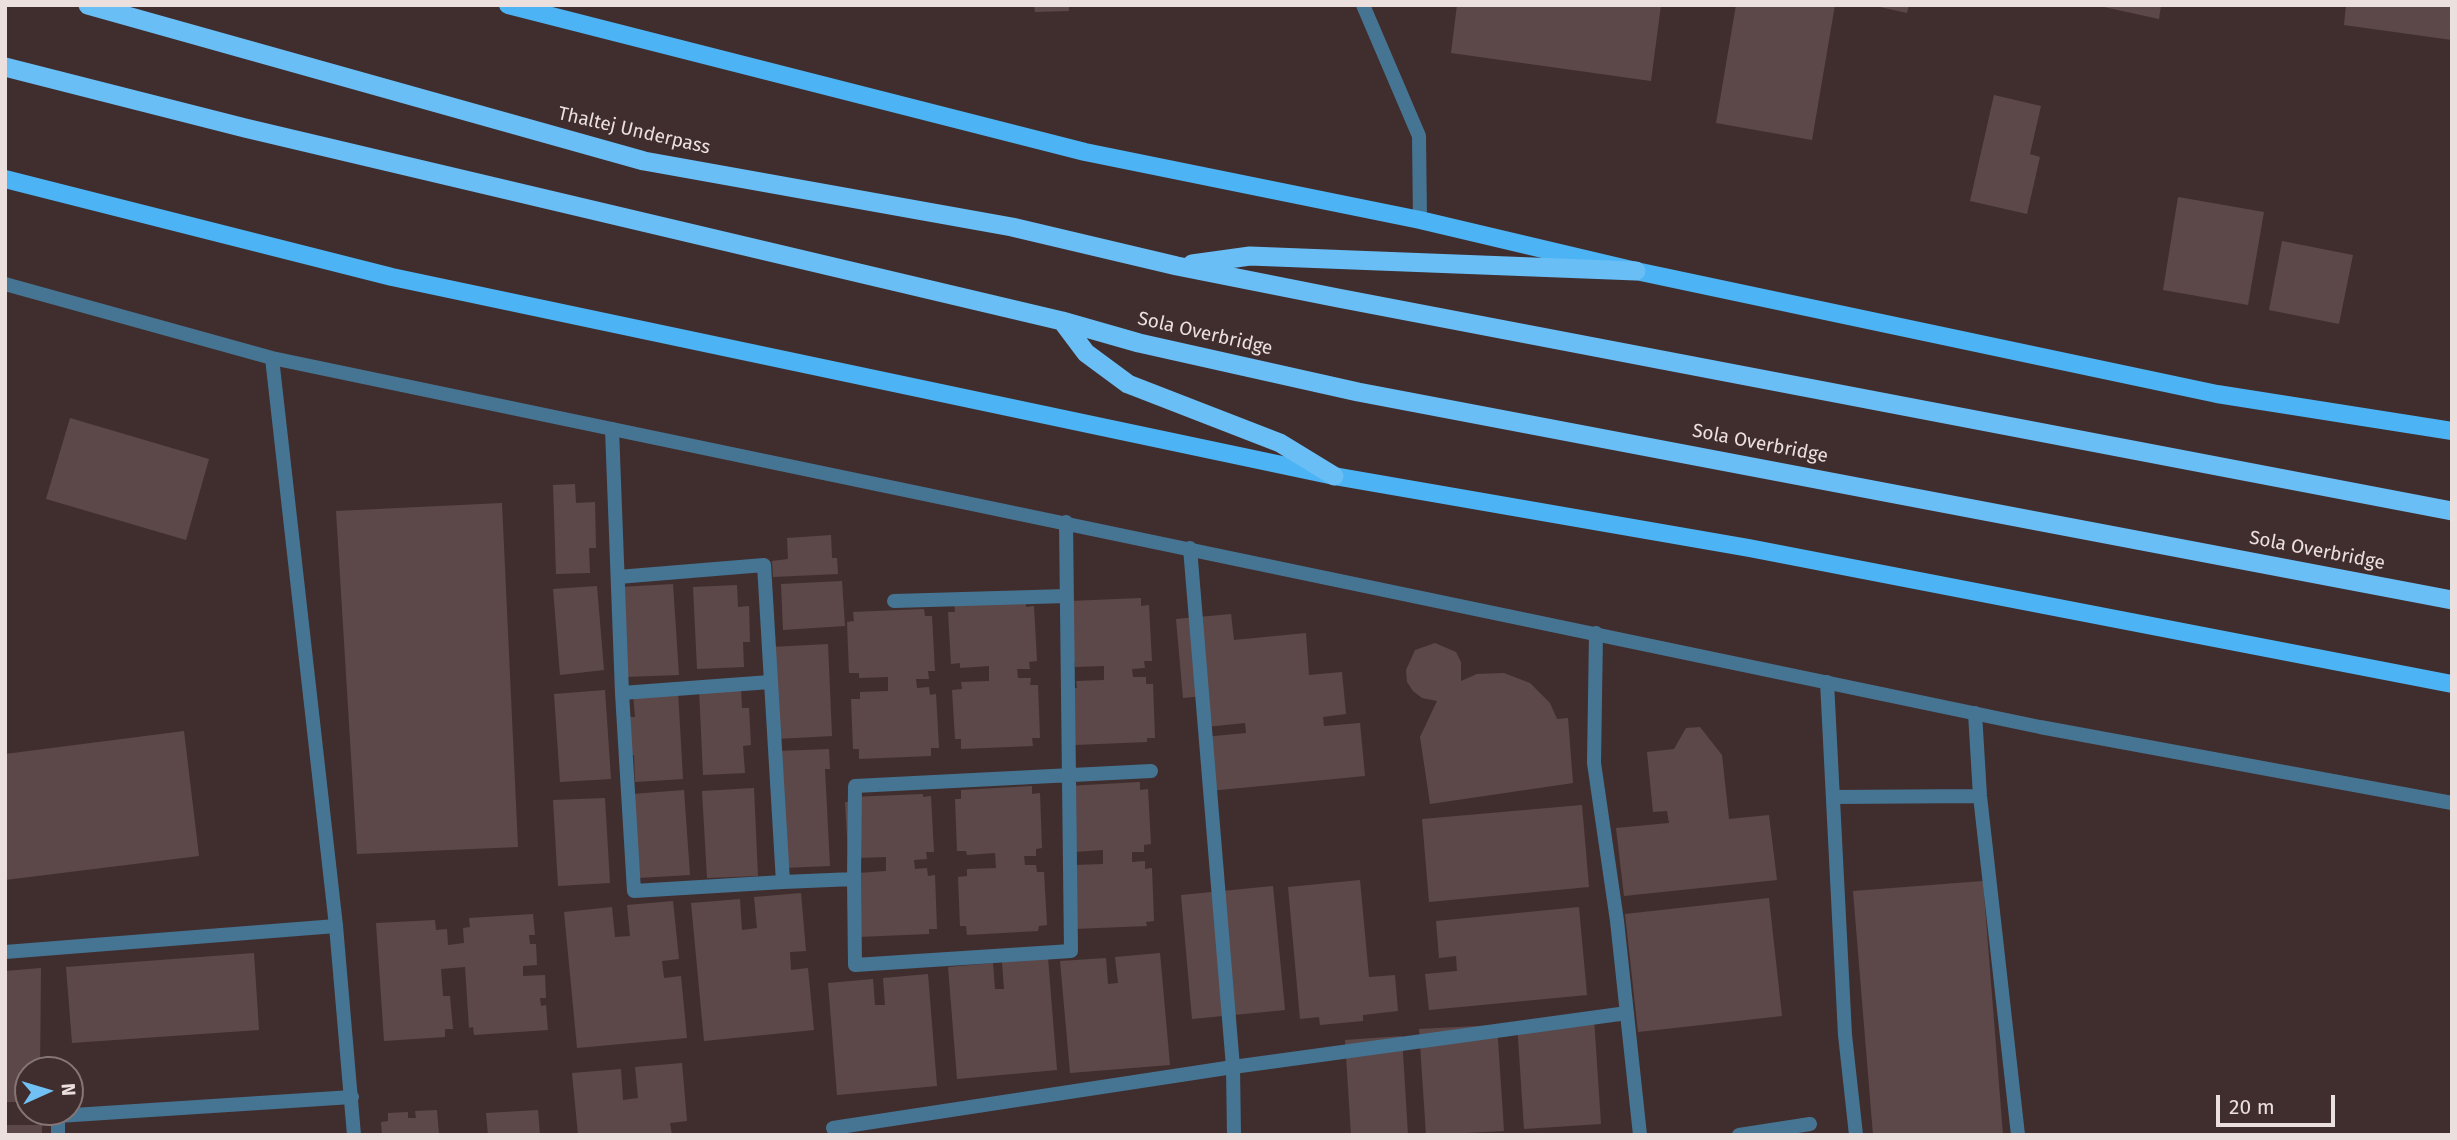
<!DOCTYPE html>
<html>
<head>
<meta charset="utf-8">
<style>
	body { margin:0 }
	#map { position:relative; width:2457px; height:1140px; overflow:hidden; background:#402e2e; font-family:"Fira Sans",sans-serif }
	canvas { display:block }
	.frame { position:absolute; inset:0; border:7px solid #ece0df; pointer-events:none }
	.north { position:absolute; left:14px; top:1056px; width:70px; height:70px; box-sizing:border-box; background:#402e2e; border:2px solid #857575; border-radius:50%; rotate:86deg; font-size:19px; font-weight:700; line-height:28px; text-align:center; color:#ece0df }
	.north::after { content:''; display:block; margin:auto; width:24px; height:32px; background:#72c1f5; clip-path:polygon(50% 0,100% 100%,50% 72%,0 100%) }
	.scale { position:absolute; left:2216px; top:1095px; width:119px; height:32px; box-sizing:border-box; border:4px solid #ece0df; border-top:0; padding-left:9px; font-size:21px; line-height:24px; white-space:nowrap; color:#ece0df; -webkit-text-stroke:5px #402e2e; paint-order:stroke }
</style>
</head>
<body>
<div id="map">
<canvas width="2457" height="1140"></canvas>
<div class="frame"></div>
<div class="north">N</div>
<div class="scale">20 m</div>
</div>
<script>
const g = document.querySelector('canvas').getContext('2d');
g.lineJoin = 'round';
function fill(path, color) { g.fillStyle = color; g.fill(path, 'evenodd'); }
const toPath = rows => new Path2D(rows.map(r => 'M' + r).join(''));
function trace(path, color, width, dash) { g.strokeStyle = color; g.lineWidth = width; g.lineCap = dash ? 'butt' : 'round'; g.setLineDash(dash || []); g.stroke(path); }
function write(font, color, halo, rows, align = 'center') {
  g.font = font + ' "Fira Sans",sans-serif'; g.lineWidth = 6; g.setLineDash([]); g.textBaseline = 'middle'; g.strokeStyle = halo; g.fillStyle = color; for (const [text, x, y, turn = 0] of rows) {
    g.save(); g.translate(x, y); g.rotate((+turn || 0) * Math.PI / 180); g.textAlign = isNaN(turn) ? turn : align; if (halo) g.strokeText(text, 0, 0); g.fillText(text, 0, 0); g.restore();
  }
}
fill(toPath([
	[1034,5,1069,5,1069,11,1035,12],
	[1457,5,1661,5,1651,81,1451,53],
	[1736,5,1835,5,1812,140,1716,123],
	[1871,5,1909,5,1907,13],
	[2095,5,2161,5,2159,19],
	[2346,5,2452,5,2452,40,2344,25],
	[1994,95,2041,106,2030,154,2040,157,2027,214,1970,201],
	[2178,197,2264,212,2248,305,2163,290],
	[2282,241,2353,255,2339,324,2269,310],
	[70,418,209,459,186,540,46,499],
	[575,484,576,503,595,502,596,548,589,548,590,573,556,574,553,485],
	[502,503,518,847,357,854,336,511],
	[831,535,832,558,837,558,838,574,773,577,772,561,788,559,787,538],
	[842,581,845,626,783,630,781,584],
	[673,584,679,675,624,677,620,587],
	[737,585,738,607,749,606,750,642,743,642,744,667,697,669,693,587],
	[597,586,604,670,560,675,553,589],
	[1141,598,1141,606,1149,605,1152,661,1144,661,1145,668,1132,669,1133,677,1146,677,1146,684,1153,684,1155,738,1147,738,1147,742,1075,745,1067,688,1077,688,1076,681,1104,680,1104,666,1075,667,1075,662,1066,663,1069,601],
	[1026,599,1026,607,1034,606,1037,661,1029,662,1030,669,1017,669,1018,678,1031,678,1030,685,1038,685,1040,738,1032,738,1033,746,961,749,961,739,955,739,952,690,962,689,961,682,989,681,989,666,960,668,960,663,951,664,948,612,955,612,954,602],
	[924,609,925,616,932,616,935,671,928,671,929,679,916,679,917,688,929,687,930,695,936,694,939,748,931,748,931,756,859,759,859,749,853,749,851,699,860,699,860,692,888,691,888,677,859,678,859,673,849,673,847,622,854,621,853,612],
	[1231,614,1234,640,1306,633,1309,675,1342,672,1346,714,1323,717,1324,726,1360,723,1365,776,1209,791,1204,737,1246,733,1245,723,1206,727,1203,696,1183,698,1176,619],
	[1435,643,1456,652,1461,662,1461,681,1477,674,1504,673,1530,683,1550,703,1557,719,1568,718,1573,783,1430,804,1420,737,1437,701,1422,698,1413,691,1407,682,1406,670,1415,650],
	[828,644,832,736,776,739,771,647],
	[741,687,742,708,749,708,751,745,743,746,745,773,703,775,699,689],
	[605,690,611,779,560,782,554,694],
	[678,691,683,779,635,782,634,755,628,755,626,717,635,717,633,693],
	[1700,727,1722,755,1729,819,1769,815,1777,880,1624,896,1616,828,1669,823,1667,811,1653,812,1647,752,1674,749,1686,728],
	[184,731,199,856,5,880,5,754],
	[829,749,830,769,825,769,830,866,783,868,777,751],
	[1140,782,1140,790,1148,789,1151,844,1144,845,1144,852,1132,852,1132,862,1145,861,1145,869,1152,868,1154,921,1146,922,1147,926,1074,929,1075,865,1103,864,1103,850,1074,852,1068,786],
	[1032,786,1032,794,1040,793,1042,848,1036,849,1036,856,1024,856,1025,865,1036,865,1037,872,1044,872,1047,925,1039,926,1038,931,967,935,966,926,960,926,958,877,967,876,967,869,996,868,995,853,967,855,966,851,957,851,955,799,961,799,961,790],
	[754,788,758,876,707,878,702,791],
	[684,790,690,875,638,878,632,794],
	[923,794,923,797,931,796,934,852,926,852,927,859,914,860,915,869,927,868,928,876,935,875,937,929,929,929,929,934,857,937,858,873,886,871,886,857,857,858,848,854,845,802,852,802,851,797],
	[605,798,610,883,558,886,553,800],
	[1582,805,1589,887,1429,902,1422,819],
	[1360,880,1369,977,1395,975,1398,1011,1363,1015,1363,1021,1320,1025,1319,1017,1300,1019,1288,887],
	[1983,881,2003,1135,1873,1135,1853,891],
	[1273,886,1285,1010,1192,1019,1181,895],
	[801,893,806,951,790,952,791,970,808,968,814,1030,704,1041,691,903,740,899,742,930,757,928,754,897],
	[1769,898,1782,1016,1638,1032,1625,914],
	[673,901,679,959,662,961,664,978,681,976,687,1038,577,1048,564,912,612,907,615,937,630,936,627,905],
	[1579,907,1587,995,1429,1010,1425,974,1457,971,1456,956,1439,958,1436,921],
	[533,914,535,935,529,935,530,944,536,944,537,965,523,966,523,976,545,975,546,998,540,998,541,1006,546,1005,548,1030,474,1035,473,1027,469,1028,465,967,441,969,443,996,450,996,453,1029,445,1029,445,1037,384,1041,376,923,435,920,436,930,447,929,448,945,464,943,463,928,470,927,469,918],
	[254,953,259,1030,72,1043,66,967],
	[1160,953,1170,1065,1070,1073,1060,961,1106,958,1108,984,1118,983,1115,957],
	[1048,958,1057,1070,957,1079,948,967,993,963,995,989,1004,989,1002,962],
	[41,968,40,1070,28,1070,28,1102,5,1102,5,971],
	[928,974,937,1086,837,1095,828,983,873,979,875,1005,885,1005,883,978],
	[1594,1018,1601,1124,1524,1129,1517,1023],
	[1497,1025,1504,1131,1426,1135,1419,1029],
	[1402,1036,1408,1135,1351,1135,1345,1040],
	[682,1063,687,1121,670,1123,672,1135,578,1135,572,1073,621,1069,623,1100,638,1098,635,1067],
	[437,1110,439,1135,382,1135,381,1122,388,1121,388,1113,408,1112,408,1118,416,1118,415,1111],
	[538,1110,540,1135,488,1135,486,1113],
	[5,1125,42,1125,42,1135,5,1135]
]), '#5d4849');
trace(toPath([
	[1363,5,1419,136,1420,220],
	[612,429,622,693,634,891,783,882,764,565,618,577],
	[894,601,1067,596],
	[1827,682,1845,1035,1856,1135],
	[622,693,770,682],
	[1975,713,1980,796,2018,1135],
	[1833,797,1980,796],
	[854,879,855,786,1151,771],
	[783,882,854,879,855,965,1071,951,1066,522],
	[5,952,336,926]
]), '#467594', 14);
trace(toPath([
	[1596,633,1594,763,1617,921,1640,1135],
	[833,1128,1233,1067,1190,548],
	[58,1135,58,1116,352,1097],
	[1234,1135,1233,1067,1627,1013],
	[1739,1135,1810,1124]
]), '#467594', 14);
trace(toPath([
	[5,284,272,358,2040,727,2452,803],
	[272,358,336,926,354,1135]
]), '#467594', 14);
trace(toPath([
	[508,5,1085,152,1420,220,1636,271,2217,394,2452,431],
	[5,179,392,277,1334,476,1749,548,2452,684]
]), '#4cb4f4', 18);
trace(toPath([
	[88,5,644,161,1012,227,1177,266,1338,298,2452,511],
	[5,67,245,128,1062,321,1139,343,1358,392,2452,600],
	[1192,264,1250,256,1636,271],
	[1062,321,1086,353,1128,384,1280,443,1334,476]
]), '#69bef6', 19);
write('19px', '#ece0df', '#402e2e', [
	["Thaltej Underpass",634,131,13],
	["Sola Overbridge",1205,334,13],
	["Sola Overbridge",1760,444,11],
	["Sola Overbridge",2317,551,11]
]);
</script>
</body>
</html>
